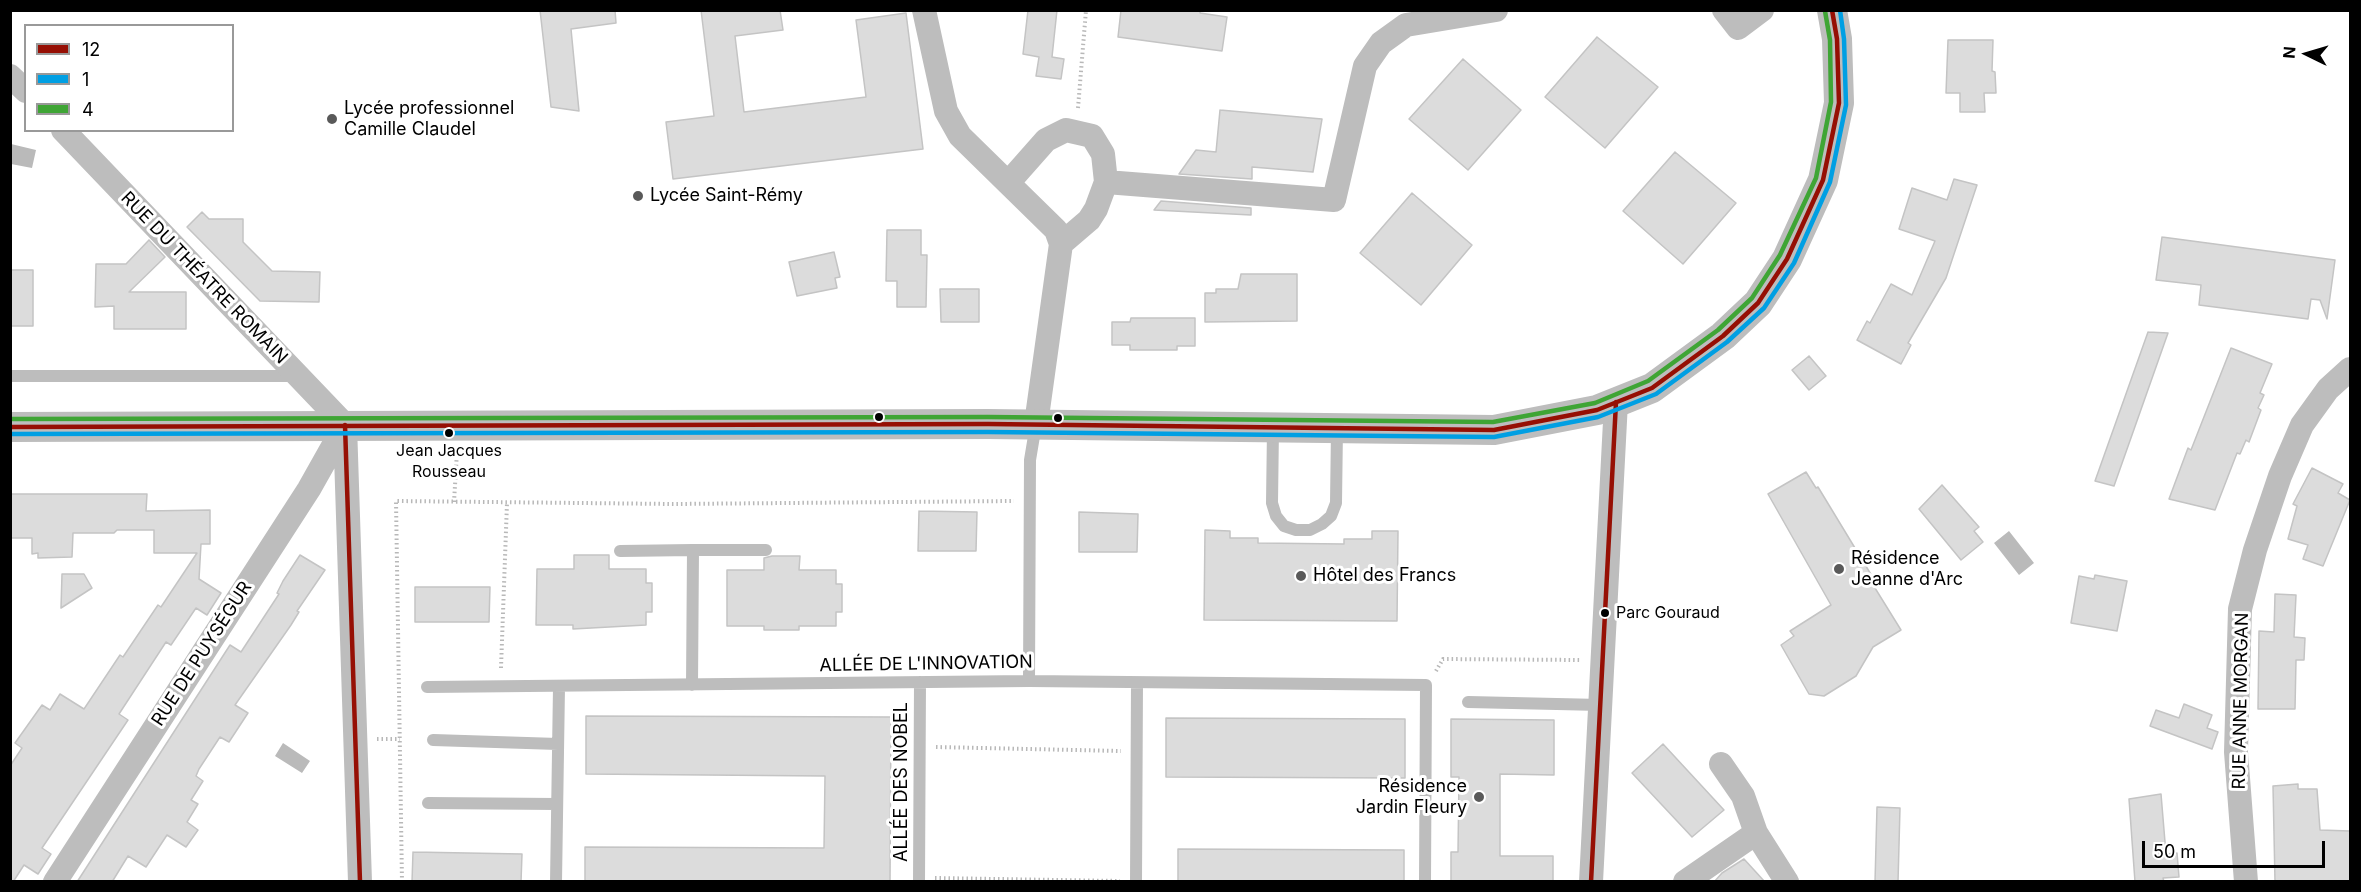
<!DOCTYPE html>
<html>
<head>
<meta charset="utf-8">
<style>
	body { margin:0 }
	#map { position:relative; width:2361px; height:892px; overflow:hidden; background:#fff; font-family:Inter,sans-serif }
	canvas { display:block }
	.frame { position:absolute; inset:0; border:12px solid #000; pointer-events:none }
	.legend { position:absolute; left:24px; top:24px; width:210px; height:108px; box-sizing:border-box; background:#fff; border:2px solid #999; margin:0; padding:8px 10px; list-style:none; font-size:18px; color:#000 }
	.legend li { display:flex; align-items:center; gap:12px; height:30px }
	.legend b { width:30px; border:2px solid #999 }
	.north { position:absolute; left:2277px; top:24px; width:60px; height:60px; -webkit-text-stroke:4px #fff; paint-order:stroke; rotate:275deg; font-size:16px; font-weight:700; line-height:24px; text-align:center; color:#000 }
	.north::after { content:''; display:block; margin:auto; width:21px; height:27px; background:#000; clip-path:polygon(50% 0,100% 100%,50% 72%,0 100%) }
	.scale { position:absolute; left:2142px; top:841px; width:183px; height:27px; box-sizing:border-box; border:3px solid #000; border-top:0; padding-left:8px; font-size:18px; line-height:21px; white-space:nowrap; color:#000; -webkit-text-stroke:4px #fff; paint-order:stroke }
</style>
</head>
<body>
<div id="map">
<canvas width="2361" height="892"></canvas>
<div class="frame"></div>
<ul class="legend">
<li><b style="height:8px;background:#960f04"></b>12</li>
<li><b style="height:8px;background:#009fe3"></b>1</li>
<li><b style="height:8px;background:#3fa535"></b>4</li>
</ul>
<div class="north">N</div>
<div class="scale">50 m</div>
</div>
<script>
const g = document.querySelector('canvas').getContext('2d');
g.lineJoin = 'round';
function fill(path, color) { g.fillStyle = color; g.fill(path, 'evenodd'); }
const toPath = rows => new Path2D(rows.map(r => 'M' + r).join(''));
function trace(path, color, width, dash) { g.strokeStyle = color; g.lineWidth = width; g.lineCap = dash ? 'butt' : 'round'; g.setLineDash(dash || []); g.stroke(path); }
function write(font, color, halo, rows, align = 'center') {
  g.font = font + ' Inter,sans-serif'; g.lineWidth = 6; g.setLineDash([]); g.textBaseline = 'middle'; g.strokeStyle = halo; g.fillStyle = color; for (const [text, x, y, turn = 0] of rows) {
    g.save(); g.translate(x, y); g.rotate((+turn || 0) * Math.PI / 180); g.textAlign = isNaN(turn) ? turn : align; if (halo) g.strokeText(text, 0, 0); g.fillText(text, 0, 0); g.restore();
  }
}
fill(toPath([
	[11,144,36,150,32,168,11,164],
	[2009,531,2034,563,2019,575,1994,543],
	[283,743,310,761,302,773,275,756]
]), '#bababa');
const building = toPath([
	[540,10,615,10,616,23,571,29,579,111,551,107,540,10],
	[701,10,780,10,783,30,735,36,744,112,866,97,856,20,906,13,923,149,673,179,666,122,714,116,701,10],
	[1028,10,1057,10,1052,57,1064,59,1061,79,1036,76,1039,57,1023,54,1028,10],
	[1121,10,1200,10,1200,13,1227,17,1222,51,1118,37,1121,10],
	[1597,37,1658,87,1605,148,1545,97,1597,37],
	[1948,40,1993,40,1992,71,1995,72,1996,93,1984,93,1985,112,1960,112,1960,93,1946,93,1948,40],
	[1463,59,1521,110,1468,170,1409,119,1463,59],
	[1220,110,1322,119,1313,172,1252,167,1252,179,1179,174,1196,150,1216,152,1220,110],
	[1675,152,1736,203,1683,264,1623,211,1675,152],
	[1954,179,1977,185,1946,278,1908,343,1911,345,1901,364,1857,340,1867,321,1870,323,1891,284,1912,295,1935,241,1899,229,1912,188,1947,200,1954,179],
	[1412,193,1472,245,1421,305,1360,253,1412,193],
	[1161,201,1251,208,1251,215,1154,210,1161,201],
	[202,212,209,219,243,219,243,242,272,271,320,272,319,302,260,301,187,227,202,212],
	[887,230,921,230,921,255,927,255,926,307,897,307,897,281,886,281,887,230],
	[2162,237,2335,260,2327,319,2320,300,2311,299,2308,319,2199,305,2201,285,2156,280,2162,237],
	[149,240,165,257,129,292,186,292,186,329,114,329,114,306,95,307,96,264,126,264,149,240],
	[834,252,840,277,835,278,837,288,797,296,789,262,834,252],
	[10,270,33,270,33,326,10,326,10,270],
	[1241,274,1297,274,1297,321,1205,322,1205,293,1216,293,1216,289,1238,289,1241,274],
	[940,289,979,289,979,322,941,322,940,289],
	[1131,318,1195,318,1195,346,1177,346,1177,350,1130,350,1130,345,1112,345,1112,322,1130,322,1131,318],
	[2148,332,2168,333,2114,486,2095,481,2148,332],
	[2231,348,2272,364,2260,393,2264,395,2258,408,2261,410,2249,442,2246,440,2240,454,2237,453,2215,510,2169,499,2188,448,2191,450,2231,348],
	[1809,356,1826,376,1809,390,1792,370,1809,356],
	[2312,468,2343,484,2338,493,2350,500,2323,566,2303,559,2308,545,2288,539,2297,506,2293,504,2312,468],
	[1806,472,1816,488,1818,487,1878,586,1875,588,1901,630,1873,647,1856,676,1824,696,1809,694,1781,645,1794,636,1790,631,1831,605,1768,494,1806,472],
	[1942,485,1979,527,1974,531,1983,542,1961,560,1919,509,1942,485],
	[10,494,147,494,146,511,210,510,210,544,201,544,199,579,221,593,207,615,196,608,171,645,166,642,119,714,128,720,42,848,51,854,38,874,24,865,13,882,10,882,10,766,22,748,15,743,42,705,50,710,60,694,84,709,120,655,123,657,158,605,161,607,197,553,154,553,154,530,117,530,114,533,73,533,72,557,38,558,38,553,32,554,32,538,10,538,10,494],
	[919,511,977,512,976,551,918,551,919,511],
	[1079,512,1138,514,1137,552,1079,552,1079,512],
	[1205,530,1230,531,1230,538,1258,538,1258,543,1344,544,1344,539,1372,539,1372,531,1398,531,1397,621,1204,620,1205,530],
	[300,555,325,570,297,611,299,612,291,625,235,705,248,713,229,742,220,737,199,769,196,776,203,781,191,800,198,804,187,822,198,830,186,847,167,835,146,867,128,856,112,882,77,882,230,645,241,652,279,594,277,593,283,581,300,555],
	[574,555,609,555,609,569,646,569,646,583,652,583,652,612,646,612,646,625,573,629,573,625,536,625,537,569,574,569,574,555],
	[772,556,800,556,799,570,836,570,836,584,842,584,842,612,836,612,836,626,799,626,799,630,764,630,764,626,727,626,727,570,764,570,764,558,772,556],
	[62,574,84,574,92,588,61,608,62,574],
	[2095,575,2127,581,2117,631,2071,623,2079,576,2094,579,2095,575],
	[415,587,490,587,489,622,415,622,415,587],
	[2275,594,2296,595,2294,637,2305,638,2304,660,2296,660,2295,709,2258,709,2259,631,2274,632,2275,594],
	[2184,704,2212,715,2207,728,2218,732,2212,749,2150,726,2156,710,2179,718,2184,704],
	[586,716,891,717,890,882,585,882,585,847,824,848,825,776,586,774,586,716],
	[1166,718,1405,719,1405,778,1166,777,1166,718],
	[1451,719,1554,720,1554,775,1500,774,1500,856,1553,856,1553,882,1451,882,1451,852,1458,852,1459,777,1451,777,1451,719],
	[1663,744,1724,810,1692,837,1632,773,1663,744],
	[2298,784,2298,789,2317,789,2320,830,2350,831,2350,882,2275,882,2273,786,2298,784],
	[2161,794,2166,854,2177,853,2179,877,2163,878,2164,882,2135,882,2129,799,2161,794],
	[1877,807,1900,808,1898,882,1875,882,1877,807],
	[1178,849,1404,850,1404,882,1178,882,1178,849],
	[413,852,522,854,521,882,412,882,413,852],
	[1744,859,1765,882,1714,882,1722,873,1744,859]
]);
fill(building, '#dcdcdc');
trace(building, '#c4c4c4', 1.5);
trace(toPath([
	[1078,108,1086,10],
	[454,502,457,452],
	[501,668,507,503],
	[1436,671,1443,659,1581,660],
	[377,739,400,739],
	[936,747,1121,751],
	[935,878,1120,881],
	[402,882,396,501,673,504,1014,501]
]), '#b8b8b8', 4, [1.5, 3]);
trace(toPath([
	[10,376,297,376],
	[1273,428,1272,503,1276,516,1284,526,1296,530,1310,530,1322,524,1331,516,1336,503,1337,428],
	[693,550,766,550],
	[620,551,693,550,692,685],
	[1029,681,1030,460,1036,424],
	[427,687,1029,681,1426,685,1425,882],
	[1468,702,1601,705],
	[433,740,558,744],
	[428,803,557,804],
	[556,882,559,687],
	[919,882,920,682],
	[1136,882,1137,683]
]), '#bdbdbd', 12);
trace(toPath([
	[924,10,946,111,960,136,1056,230,1061,244,1036,424],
	[1724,10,1738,28,1762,10],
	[10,76,26,91],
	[63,130,345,425],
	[1106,182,1334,200,1365,66,1381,43,1406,25,1496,10],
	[1008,183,1046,140,1066,130,1092,136,1103,154,1106,182,1096,209,1089,220,1061,244],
	[345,425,360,882],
	[1721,764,1743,796,1756,833,1787,882],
	[55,882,309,489,345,425],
	[1591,882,1616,402],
	[1685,882,1756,833],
	[2246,882,2236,752,2240,609,2255,550,2280,476,2302,425,2328,389,2350,369]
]), '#bdbdbd', 24);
trace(toPath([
	[10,427,988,424,1494,430,1597,410,1652,388,1723,336,1758,303,1787,259,1823,180,1839,103,1837,39,1832,10]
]), '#bdbdbd', 30);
trace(toPath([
	[345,425,360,882],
	[10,427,988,424,1494,430,1597,410,1652,388,1723,336,1758,303,1787,259,1823,180,1839,103,1837,39,1832,10],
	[1591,882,1616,402]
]), '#960f04', 4.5);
trace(toPath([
	[10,434,988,432,1494,437,1598,417,1656,394,1727,342,1764,308,1794,263,1830,182,1846,105,1844,39,1840,10]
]), '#009fe3', 4.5);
trace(toPath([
	[10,419,988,417,1493,422,1595,403,1648,381,1718,330,1752,298,1780,255,1816,178,1831,102,1830,40,1825,11]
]), '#3fa535', 4.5);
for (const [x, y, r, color] of [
	[332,119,6,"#595959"],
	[638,196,6,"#595959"],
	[879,417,5,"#000"],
	[1058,418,5,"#000"],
	[449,433,5,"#000"],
	[1839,569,6,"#595959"],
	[1301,576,6,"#595959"],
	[1605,613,5,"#000"],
	[1479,797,6,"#595959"]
]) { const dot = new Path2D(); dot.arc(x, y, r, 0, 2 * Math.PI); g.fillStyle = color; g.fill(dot); trace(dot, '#fff', 2); }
write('16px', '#000', '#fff', [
	["Jean Jacques",449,451],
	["Rousseau",449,472],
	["Parc Gouraud",1616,613,"left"]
]);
write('18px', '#000', '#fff', [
	["Lycée professionnel",344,109],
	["Camille Claudel",344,130],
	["Lycée Saint-Rémy",650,196],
	["Résidence",1851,559],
	["Jeanne d'Arc",1851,580],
	["Hôtel des Francs",1313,576],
	["Résidence",1467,787,"right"],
	["Jardin Fleury",1467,808,"right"]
], 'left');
write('18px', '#000', '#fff', [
	["RUE DU THÉATRE ROMAIN",204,278,46],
	["RUE DE PUYSÉGUR",202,654,-57],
	["ALLÉE DE L'INNOVATION",926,664,-1],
	["RUE ANNE MORGAN",2241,701,-89],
	["ALLÉE DES NOBEL",902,782,-90]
]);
</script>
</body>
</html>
